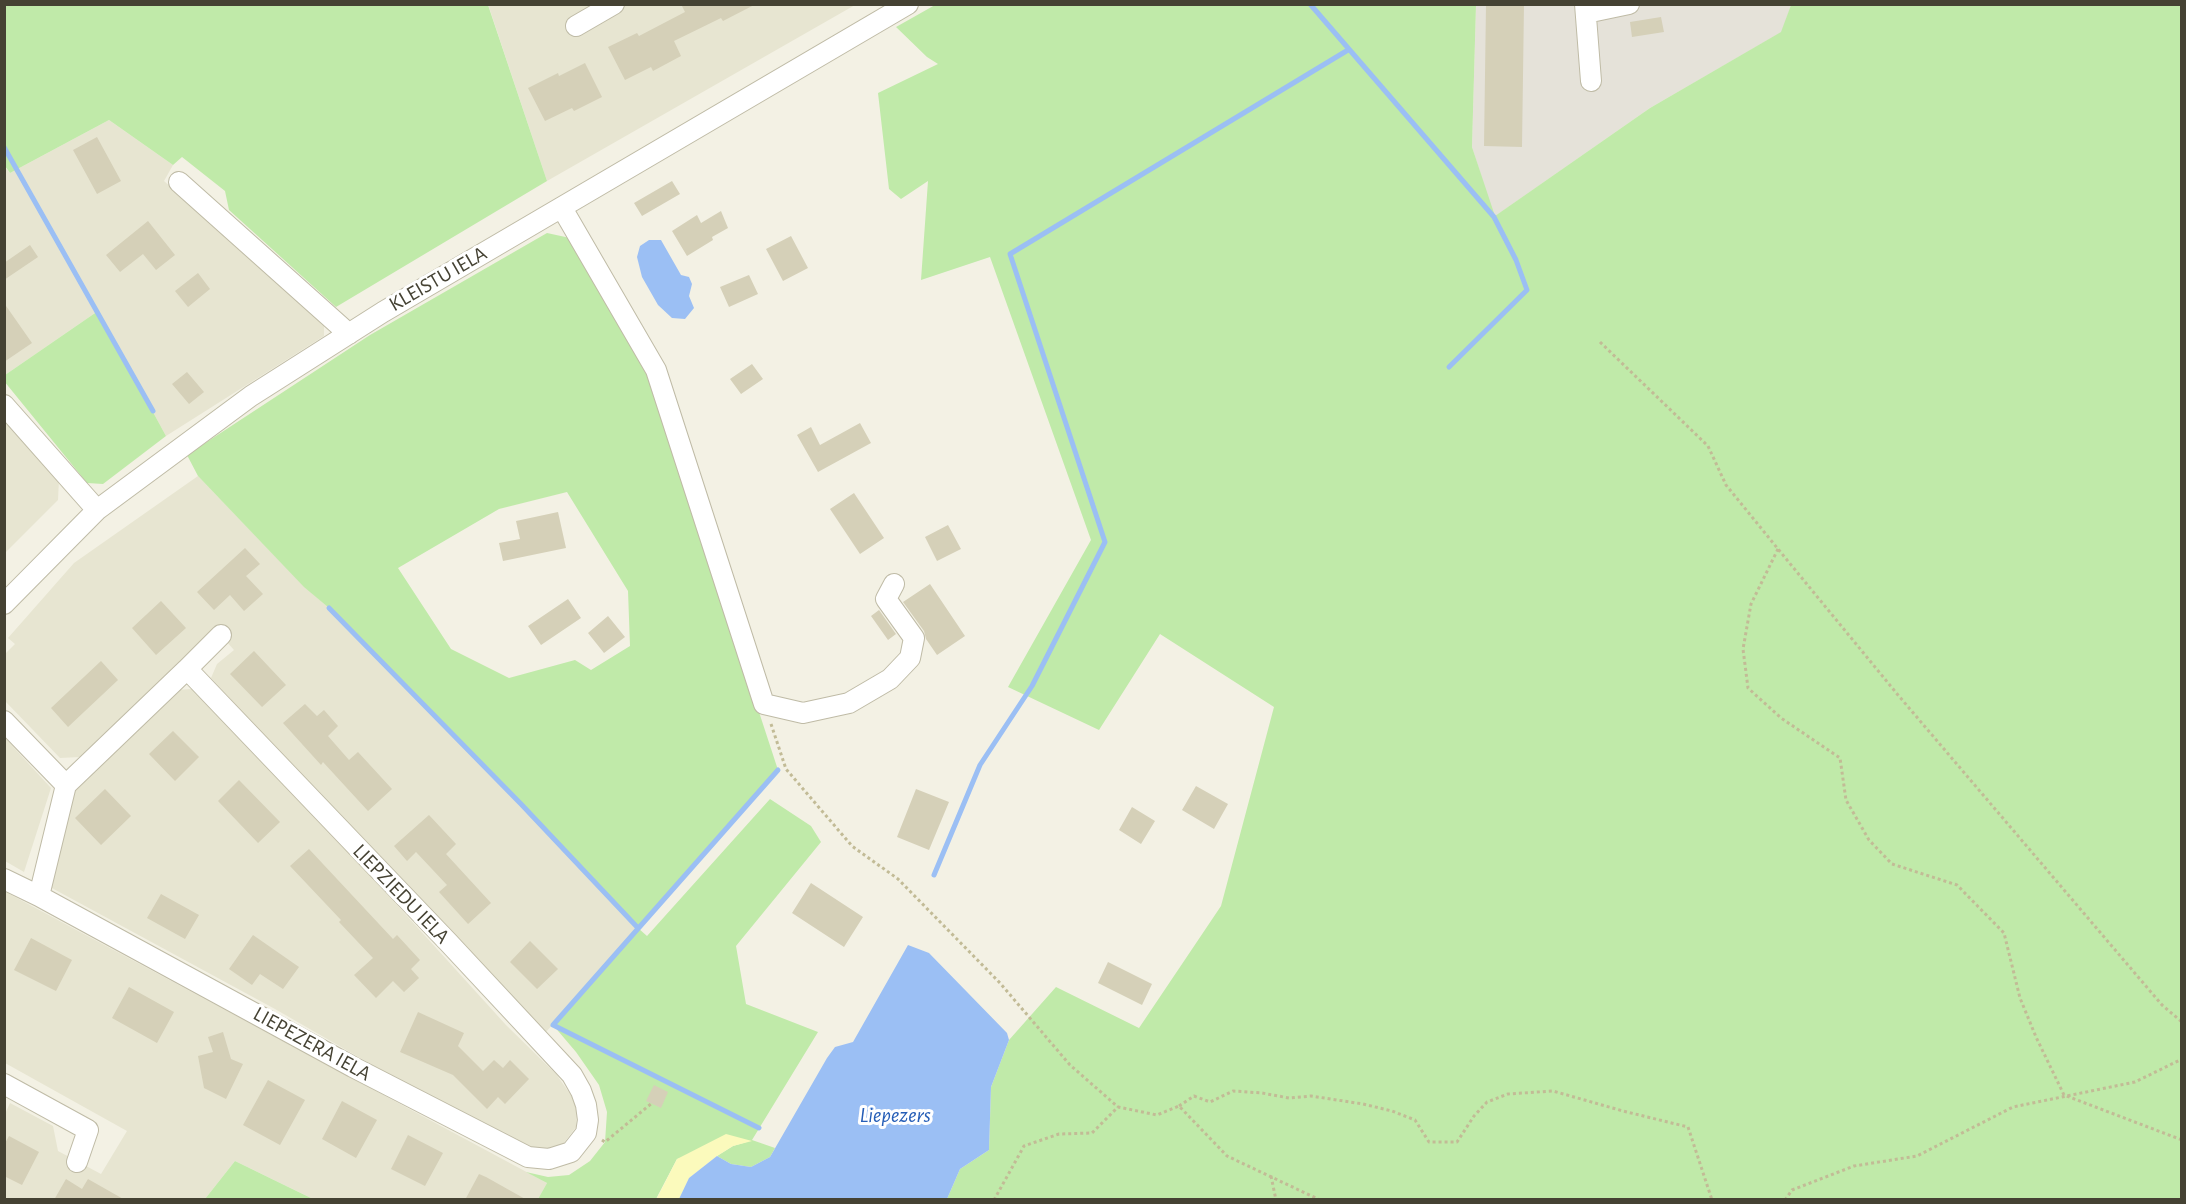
<!DOCTYPE html>
<html>
<head>
<meta charset="utf-8">
<style>
	body { margin:0 }
	#map { position:relative; width:2186px; height:1204px; overflow:hidden; background:#f3f1e4; font-family:"Alegreya Sans",sans-serif }
	canvas { display:block }
	.frame { position:absolute; inset:0; border:6px solid #454233; pointer-events:none }
</style>
</head>
<body>
<div id="map">
<canvas width="2186" height="1204"></canvas>
<div class="frame"></div>
</div>
<script>
const g = document.querySelector('canvas').getContext('2d');
g.lineJoin = 'round';
function fill(path, color) { g.fillStyle = color; g.fill(path, 'evenodd'); }
const toPath = rows => new Path2D(rows.map(r => 'M' + r).join(''));
function trace(path, color, width, dash) { g.strokeStyle = color; g.lineWidth = width; g.lineCap = dash ? 'butt' : 'round'; g.setLineDash(dash || []); g.stroke(path); }
function write(font, color, halo, rows, align = 'center') {
  g.font = font + ' "Alegreya Sans",sans-serif'; g.lineWidth = 6; g.setLineDash([]); g.textBaseline = 'middle'; g.strokeStyle = halo; g.fillStyle = color; for (const [text, x, y, turn = 0] of rows) {
    g.save(); g.translate(x, y); g.rotate((+turn || 0) * Math.PI / 180); g.textAlign = isNaN(turn) ? turn : align; if (halo) g.strokeText(text, 0, 0); g.fillText(text, 0, 0); g.restore();
  }
}
fill(toPath([
	[488,4,855,5,547,181],
	[109,120,173,165,164,181,324,323,324,336,166,436,98,311,5,375,4,166,10,173],
	[5,424,11,425,59,479,58,500,5,553],
	[198,476,304,586,329,608,521,804,638,928,546,1032,321,797,211,678,217,664,234,650,217,631,146,694,80,757,60,758,5,701,4,655,15,644,8,638,74,563],
	[192,689,256,753,339,841,506,1025,556,1074,573,1098,577,1113,576,1127,563,1144,544,1151,531,1149,414,1089,275,1009,50,887,70,792,177,690],
	[5,738,51,788,24,872,5,861],
	[4,891,547,1183,538,1199,313,1199,235,1161,205,1199,5,1199,5,1114,10,1103,53,1126,58,1151,101,1174,127,1131,5,1063]
]), '#e7e5d1');
fill(toPath([
	[1476,5,1791,5,1782,32,1650,108,1494,217,1472,147]
]), '#e5e2d9');
fill(toPath([
	[488,5,547,181,336,307,229,210,225,191,182,157,173,165,109,120,10,173,5,166,5,5],
	[935,5,1476,5,1472,147,1495,216,1650,108,1781,32,1791,5,2181,5,2181,1199,947,1199,960,1169,989,1150,991,1087,1009,1040,1056,987,1139,1028,1221,906,1274,707,1160,634,1099,730,1008,687,1091,540,990,257,921,280,928,181,901,199,889,189,878,93,938,64,927,57,896,27],
	[547,233,570,238,649,376,778,770,638,928,647,936,770,799,811,826,821,842,736,946,746,1004,818,1032,752,1140,775,1148,770,1157,751,1167,731,1164,717,1156,733,1146,750,1141,677,1159,656,1199,538,1199,547,1183,526,1172,548,1177,569,1175,590,1161,605,1142,607,1112,599,1085,576,1052,553,1025,638,928,521,804,329,608,304,587,198,476,187,455,370,335],
	[567,492,628,591,630,646,591,670,575,660,509,678,451,649,398,568,499,509],
	[98,311,166,436,103,484,87,483,4,381,5,375],
	[235,1161,278,1182,313,1199,205,1199]
]), '#c0eaa9');
fill(toPath([
	[726,1134,752,1141,733,1146,717,1156,689,1178,679,1199,656,1200,677,1159]
]), '#fbfabc');
fill(toPath([
	[649,240,661,240,681,275,689,277,692,284,689,296,694,308,685,319,672,318,658,305,642,277,637,257,640,246],
	[908,945,929,953,1007,1033,1009,1040,991,1087,989,1150,960,1169,947,1199,679,1199,689,1178,717,1156,731,1164,751,1167,770,1157,827,1058,835,1047,853,1042]
]), '#9bbff4');
trace(toPath([
	[1310,4,1494,217,1516,260,1527,290,1449,367],
	[4,147,153,411],
	[329,608,521,804,638,928],
	[934,875,980,765,1032,686,1105,542,1010,254,1348,50],
	[759,1128,553,1025,778,770]
]), '#9bbff4', 5);
fill(toPath([
	[681,4,756,4,723,21,721,18,674,41,681,56,653,71,651,67,625,80,608,47,637,33,639,36,685,12],
	[1486,4,1524,4,1522,147,1484,146],
	[1661,17,1664,32,1632,37,1630,22],
	[585,63,602,97,574,111,572,108,545,121,528,88,558,73,559,76],
	[97,137,121,181,97,194,73,150],
	[672,181,680,194,642,216,634,203],
	[721,211,728,228,712,237,713,240,687,256,672,231,697,215,701,223],
	[148,221,175,255,156,270,143,254,120,272,106,255],
	[791,236,808,268,783,281,766,249],
	[30,245,38,257,4,280,4,263],
	[198,273,210,289,188,307,175,291],
	[749,275,758,294,729,307,720,287],
	[4,303,32,343,4,362],
	[752,364,763,379,741,394,730,379],
	[187,372,204,392,189,404,172,384],
	[860,423,871,443,818,472,797,435,811,427,820,445],
	[854,493,884,538,860,554,830,509],
	[558,512,566,548,503,561,499,543,520,539,516,521],
	[948,525,961,549,937,561,925,537],
	[245,548,260,564,246,576,263,594,244,611,230,595,214,610,197,592],
	[930,584,965,636,937,655,926,639,924,631,903,602],
	[568,599,581,618,541,645,528,626],
	[161,601,186,628,156,655,132,628],
	[879,610,896,634,888,640,871,616],
	[608,616,625,637,604,653,588,633],
	[254,651,286,685,262,707,230,674],
	[101,661,118,680,68,727,51,708],
	[305,704,317,716,324,710,338,726,328,736,349,760,358,752,392,789,368,811,323,762,321,765,283,723],
	[173,731,199,757,175,781,149,754],
	[239,780,280,822,258,843,218,801],
	[1196,786,1228,804,1214,829,1182,810],
	[105,789,131,816,101,845,75,818],
	[916,789,949,802,929,850,897,837],
	[1132,807,1155,821,1141,844,1119,830],
	[429,815,456,844,446,854,491,903,468,924,439,892,447,885,416,852,407,861,394,846],
	[309,849,393,939,397,935,420,960,411,969,419,978,404,992,393,981,376,998,354,975,373,958,339,922,341,920,290,866],
	[811,883,863,917,844,947,792,913],
	[161,894,199,915,185,939,147,918],
	[253,935,299,967,283,989,260,974,252,985,229,969],
	[31,938,72,960,56,991,14,970],
	[530,941,558,969,537,989,510,962],
	[1108,962,1152,984,1142,1005,1098,983],
	[129,987,174,1012,157,1043,112,1018],
	[418,1012,464,1033,458,1046,483,1071,494,1060,503,1068,510,1060,529,1079,505,1104,498,1097,487,1109,453,1075,400,1052],
	[223,1032,231,1059,243,1064,226,1099,204,1088,198,1056,213,1052,208,1037],
	[268,1080,305,1100,280,1145,243,1125],
	[654,1085,668,1092,661,1108,646,1101],
	[342,1101,377,1120,356,1158,322,1139],
	[408,1135,443,1153,425,1186,391,1169],
	[9,1136,39,1152,22,1185,4,1176,4,1145],
	[479,1174,486,1177,527,1200,465,1200],
	[66,1179,82,1189,88,1179,125,1200,54,1200]
]), '#d5d0b8');
const minor = toPath([
	[1585,4,1591,81],
	[1586,13,1629,4],
	[576,26,614,4],
	[179,182,349,334],
	[562,208,656,370,764,704,803,713,849,703,890,679,910,658,914,638,886,599,894,584],
	[4,405,97,510],
	[4,604,97,510,251,396,383,312,908,4],
	[187,669,221,635],
	[4,721,66,785,187,669,448,942,572,1075,581,1091,586,1105,588,1120,586,1133,571,1152,549,1159,528,1157,353,1067,39,896,66,785],
	[4,879,39,896],
	[4,1084,88,1130,77,1162]
]);
trace(minor, '#bfbba6', 22);
trace(toPath([
	[1600,342,1708,446,1726,485,1778,549,1898,695,2162,1005,2182,1022],
	[1778,549,1751,604,1743,649,1748,688,1781,718,1840,758,1846,800,1869,840,1892,864,1957,885,2004,933,2020,998,2036,1037,2064,1095,2182,1140],
	[771,724,786,769,852,846,898,879,1000,983,1070,1065,1118,1107],
	[1179,1106,1194,1096,1210,1102,1233,1091,1262,1093,1289,1098,1311,1096,1363,1104,1392,1111,1415,1120,1429,1142,1457,1142,1474,1116,1487,1102,1508,1094,1553,1091,1623,1111,1688,1127,1712,1200],
	[602,1140,605,1142,652,1103],
	[1271,1176,1276,1200],
	[994,1200,1024,1146,1059,1134,1092,1133,1118,1107,1157,1115,1179,1106,1227,1156,1320,1200],
	[1785,1200,1792,1190,1854,1166,1917,1156,2013,1107,2135,1082,2182,1059]
]), '#c2bb96', 3, [3, 3]);
trace(minor, '#fff', 20);
write('21px', '#454233', '#fff', [
	["KLEISTU IELA",438,279,-30],
	["LIEPZIEDU IELA",401,894,46],
	["LIEPEZERA IELA",312,1044,29]
]);
write('italic 22px', '#265eb7', '#fff', [
	["Liepezers",895,1115]
]);
</script>
</body>
</html>
